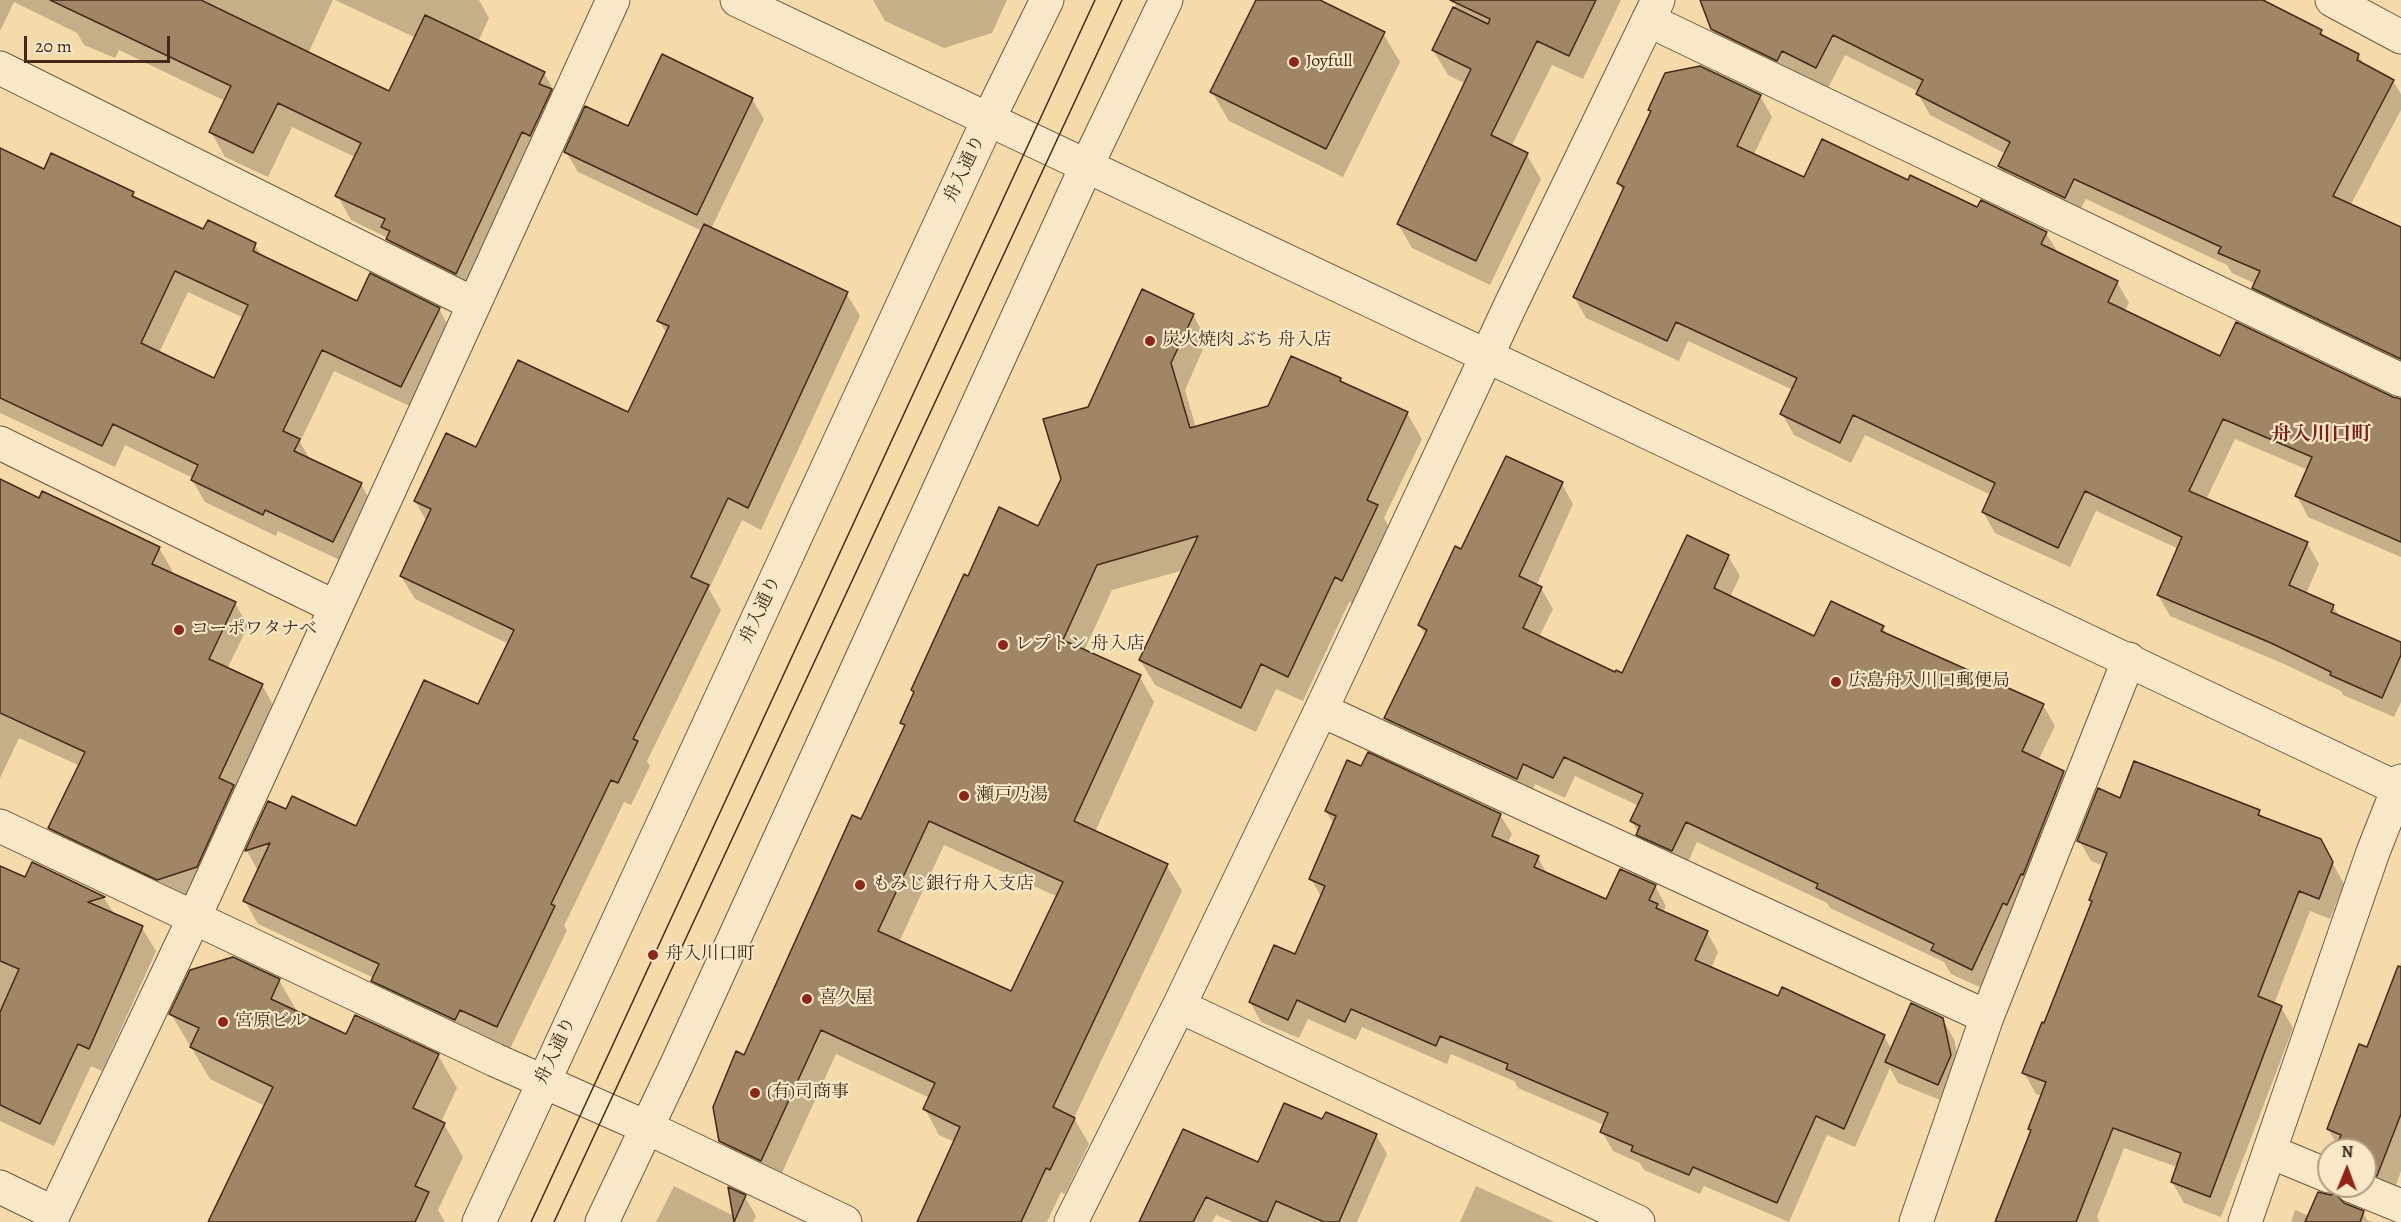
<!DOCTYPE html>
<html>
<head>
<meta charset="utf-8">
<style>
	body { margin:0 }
	#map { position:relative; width:2401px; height:1222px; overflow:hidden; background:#f5dbaa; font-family:Alegreya,serif }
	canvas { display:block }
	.north { position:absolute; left:2317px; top:1138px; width:60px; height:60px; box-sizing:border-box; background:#f8e8c8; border:2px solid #b09c83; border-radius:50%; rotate:1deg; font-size:16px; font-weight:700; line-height:24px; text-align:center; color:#44291b }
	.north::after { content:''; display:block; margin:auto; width:21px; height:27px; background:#8f2418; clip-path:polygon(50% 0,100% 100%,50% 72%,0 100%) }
	.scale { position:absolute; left:24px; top:36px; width:146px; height:27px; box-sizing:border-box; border:3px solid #44291b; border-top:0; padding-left:8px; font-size:18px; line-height:21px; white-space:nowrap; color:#44291b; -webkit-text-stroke:4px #f8e8c8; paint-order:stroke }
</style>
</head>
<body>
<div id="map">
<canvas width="2401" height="1222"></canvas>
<div class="north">N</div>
<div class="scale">20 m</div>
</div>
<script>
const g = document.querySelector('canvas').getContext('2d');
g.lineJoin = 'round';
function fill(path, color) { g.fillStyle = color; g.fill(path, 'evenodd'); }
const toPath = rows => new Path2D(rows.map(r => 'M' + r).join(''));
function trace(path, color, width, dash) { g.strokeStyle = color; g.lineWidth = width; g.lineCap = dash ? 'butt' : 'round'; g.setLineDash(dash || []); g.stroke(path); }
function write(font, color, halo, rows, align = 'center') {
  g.font = font + ' Alegreya,"Noto Serif JP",serif'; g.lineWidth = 4.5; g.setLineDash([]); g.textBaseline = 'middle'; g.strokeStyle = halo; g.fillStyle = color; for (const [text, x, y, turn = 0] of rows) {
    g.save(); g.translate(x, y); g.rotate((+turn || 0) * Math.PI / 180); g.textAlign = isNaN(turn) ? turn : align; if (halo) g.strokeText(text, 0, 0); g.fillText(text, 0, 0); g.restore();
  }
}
fill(toPath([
	[0,0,333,0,308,54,390,93,416,38,335,0,479,0,489,18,478,42,544,73,558,98,470,298,402,264,388,238,351,220,337,195,355,157,292,127,268,177,225,157,211,132,225,101,119,50,115,58,84,45,77,33,14,2,0,31],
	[873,0,1007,0,992,33,944,48,885,21],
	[1258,0,1317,0,1383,33,1400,62,1343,177,1229,121,1212,92],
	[1458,0,1621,0,1583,79,1552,65,1511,147,1527,155,1541,179,1490,285,1412,248,1398,224,1466,84,1448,75,1433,50],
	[1703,0,2261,0,2321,31,2325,39,2358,55,2364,65,2393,81,2401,94,2401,110,2350,206,2401,229,2401,373,2266,309,2254,288,2256,284,2232,273,2227,265,2086,199,2076,218,2011,187,1999,166,2006,154,1930,115,1918,94,1919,92,1845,55,1828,88,1794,71,1789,81,1725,50,1712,29],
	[1760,96,1772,117,1753,156,1805,179,1909,182,1977,209,2046,233,2059,254,2117,282,2129,303,2124,312,2221,358,2401,400,2401,557,2308,517,2297,496,2308,470,2235,439,2206,500,2307,543,2319,564,2306,594,2333,606,2340,617,2401,643,2401,702,2394,717,2343,695,2341,691,2284,664,2170,616,2158,595,2179,549,2096,511,2070,567,1995,533,1983,512,1991,495,1865,435,1851,463,1794,435,1782,414,1793,390,1688,341,1679,361,1586,318,1574,297,1624,192,1618,183,1652,113,1650,109],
	[752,99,764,119,711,229,846,293,860,316,761,530,742,520,709,589,721,610,647,761,650,766,631,805,624,802,564,926,567,930,510,1049,386,1004,373,981,374,978,258,924,245,901,258,871,247,851,269,803,287,811,356,828,479,706,509,644,415,599,401,576,427,522,415,501,477,449,629,414,667,334,659,321,702,231,578,172,566,152,629,128],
	[0,149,44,171,133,193,137,200,204,231,255,245,263,258,357,303,439,309,451,331,414,408,334,371,300,442,311,461,361,484,373,506,346,563,278,531,276,536,205,502,192,480,193,478,125,445,115,467,0,413],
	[188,292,244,318,214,380,159,353],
	[1193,315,1207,340,1185,390,1196,428,1269,408,1340,379,1343,384,1407,413,1422,439,1384,518,1392,532,1357,606,1349,602,1303,701,1276,689,1256,732,1155,685,1140,660,1184,570,1112,590,1084,651,1139,676,1154,702,1095,832,1167,866,1182,891,1074,1118,1089,1144,1065,1194,1061,1192,1047,1222,918,1222,955,1142,939,1135,925,1109,930,1098,836,1054,776,1186,736,1167,721,1141,744,1057,862,821,905,727,902,722,915,695,913,690,969,578,1039,528,1062,479,1089,408],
	[944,845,1058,897,1012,993,899,942],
	[0,481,40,500,159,548,172,570,171,574,235,603,248,626,227,669,262,685,275,708,209,889,171,902,63,851,50,828,80,766,19,738,0,778],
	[1562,484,1573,504,1536,586,1541,588,1553,609,1539,637,1616,674,1623,675,1728,556,1740,576,1730,597,1815,638,1883,627,1888,636,2043,705,2055,726,2038,761,2063,773,2075,793,1984,989,1951,974,1944,962,1830,908,1827,903,1697,842,1684,871,1650,855,1632,821,1639,806,1575,776,1565,798,1535,784,1528,799,1398,739,1386,718,1426,636,1419,625,1462,551],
	[2121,800,2259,811,2263,819,2332,862,2344,884,2330,919,2310,911,2274,1004,2281,1007,2293,1028,2221,1217,2184,1203,2172,1182,2177,1167,2124,1148,2097,1217,2100,1222,1997,1222,2031,1132,2029,1129,2042,1096,2036,1094,2024,1073,2045,1025,2093,903,2091,900,2104,866,2091,861,2079,840],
	[1326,811,1500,815,1512,834,1507,844,1538,858,1548,875,1607,901,1655,886,1666,906,1663,913,1707,932,1718,952,1711,969,1779,998,1884,1036,1892,1050,1942,1019,1954,1039,1962,1076,1950,1104,1898,1083,1890,1068,1855,1147,1827,1135,1789,1222,1704,1186,1700,1194,1644,1170,1640,1163,1613,1151,1602,1132,1604,1125,1518,1088,1514,1081,1451,1054,1447,1064,1362,1027,1356,1040,1308,1019,1299,1038,1261,1022,1250,1002,1296,956,1322,898,1311,879,1334,825],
	[33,864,104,898,115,915,142,928,156,951,102,1071,91,1066,54,1146,0,1121,0,887,26,879],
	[2401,962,2401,1171,2391,1199,2365,1186,2365,1150,2337,1150,2338,1146,2328,1129,2368,1049],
	[279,980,298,1013,347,1036,438,1055,457,1088,441,1122,444,1124,463,1157,438,1210,445,1222,210,1222,265,1106,210,1079,171,1014],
	[1376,1135,1387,1154,1357,1222,1233,1222,1216,1215,1212,1222,1140,1222,1259,1164],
	[674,1186,734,1216,745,1197,756,1216,753,1222,656,1222],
	[1476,1186,1555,1222,1556,1222,1460,1222],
	[2344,1204,2363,1212,2367,1220,2373,1222,2291,1222,2295,1210,2309,1216]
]), '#0003');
const building = toPath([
	[50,0,201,0,389,91,425,15,545,72,539,84,552,89,530,136,522,132,456,274,386,239,390,231,381,227,385,219,335,196,361,143,278,103,253,153,209,132,231,86,50,0],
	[1256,0,1320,0,1385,32,1326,149,1210,92,1256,0],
	[1450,0,1596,0,1569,56,1537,41,1491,135,1528,153,1476,261,1397,224,1471,69,1432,50,1453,7,1488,24,1490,19,1450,0],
	[1700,0,2263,0,2322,30,2320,34,2359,54,2357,60,2394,80,2333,196,2401,227,2401,359,2252,288,2260,271,2218,253,2221,247,2074,179,2065,198,1998,166,2010,142,1916,94,1923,80,1833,35,1816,68,1782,51,1777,61,1711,29,1700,0],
	[662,54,753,98,697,215,564,152,585,106,628,126,662,54],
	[1700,66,1761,95,1737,146,1804,177,1822,139,1908,180,1910,175,1977,207,1981,200,2047,232,2041,244,2118,281,2108,302,2220,356,2236,322,2393,397,2401,399,2401,542,2295,496,2312,457,2223,419,2189,491,2308,542,2289,585,2334,605,2331,612,2401,642,2401,655,2382,698,2330,675,2331,672,2271,643,2157,595,2182,537,2085,491,2058,548,1982,512,1995,483,1853,415,1840,443,1780,414,1797,378,1676,322,1667,341,1573,297,1624,187,1617,183,1651,111,1648,110,1665,73,1700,66],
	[0,148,44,169,51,153,134,192,132,196,203,229,208,220,256,243,253,251,357,301,370,273,440,308,401,387,322,350,283,431,300,439,294,451,362,483,333,542,265,510,263,515,191,480,198,465,113,424,102,446,0,398,0,148],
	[175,271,248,305,214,378,141,343,175,271],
	[704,224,848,292,748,508,728,498,691,577,709,585,633,739,638,741,618,783,611,780,551,904,555,906,497,1027,460,1010,455,1020,371,981,379,964,243,901,270,843,245,851,268,801,286,809,292,796,356,826,424,680,478,704,514,630,400,576,431,509,414,501,446,433,476,447,518,360,628,412,669,326,657,321,704,224],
	[1142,289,1194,314,1171,363,1190,428,1268,406,1291,356,1341,378,1340,381,1408,412,1367,500,1378,505,1342,581,1335,577,1288,677,1261,664,1241,708,1139,660,1198,536,1097,565,1063,640,1141,675,1074,821,1168,864,1053,1107,1075,1118,1050,1170,1046,1168,1021,1222,917,1222,960,1127,923,1109,935,1083,821,1030,761,1161,719,1141,713,1107,736,1051,744,1055,852,815,861,819,905,725,900,723,914,692,911,690,964,574,968,576,999,507,1038,526,1061,479,1043,419,1088,407,1142,289],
	[929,821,1063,882,1011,991,878,931,929,821],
	[1506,456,1563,482,1519,576,1542,587,1523,628,1615,672,1616,670,1622,673,1687,535,1729,555,1714,588,1814,636,1831,601,1884,626,1881,631,2044,704,2022,751,2064,771,2023,875,2021,874,2007,905,2003,903,1972,970,1931,950,1934,944,1816,888,1818,884,1686,822,1672,851,1636,835,1640,826,1630,821,1643,794,1564,757,1553,778,1523,764,1517,779,1384,718,1427,630,1418,625,1455,546,1461,549,1506,456],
	[0,479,39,498,42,491,160,547,152,564,236,602,209,659,263,684,219,778,234,785,197,867,157,880,48,828,85,752,0,713,0,479],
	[1368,752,1501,814,1492,836,1539,856,1534,867,1606,899,1620,869,1656,885,1649,900,1658,904,1656,908,1708,931,1695,960,1778,996,1782,987,1885,1035,1844,1129,1816,1116,1777,1203,1693,1167,1689,1175,1631,1151,1633,1146,1600,1132,1608,1113,1506,1069,1508,1064,1440,1036,1436,1046,1351,1009,1345,1022,1297,1000,1288,1020,1249,1002,1274,945,1295,954,1325,886,1309,879,1336,816,1325,811,1347,760,1361,766,1368,752],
	[2134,761,2260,810,2258,815,2321,839,2333,862,2319,899,2299,891,2258,996,2282,1006,2210,1197,2171,1182,2181,1153,2113,1128,2076,1222,1995,1222,2031,1130,2028,1129,2046,1082,2022,1073,2042,1022,2044,1023,2092,901,2089,900,2107,853,2077,841,2098,788,2120,798,2134,761],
	[32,862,105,897,88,902,143,926,89,1049,78,1044,40,1124,0,1105,0,1012,19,969,0,961,0,866,25,877,32,862],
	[233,957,280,979,271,999,346,1034,355,1015,439,1054,413,1108,445,1123,415,1186,429,1192,415,1222,208,1222,273,1087,190,1047,199,1028,169,1014,190,970,233,957],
	[2398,966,2401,967,2401,1114,2377,1176,2365,1171,2365,1150,2335,1150,2341,1135,2327,1129,2359,1044,2367,1047,2398,966],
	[1911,1003,1943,1018,1951,1055,1938,1085,1885,1062,1911,1003],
	[1284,1103,1322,1119,1326,1112,1377,1134,1339,1222,1324,1222,1276,1201,1267,1222,1263,1222,1206,1197,1193,1222,1139,1222,1183,1129,1258,1162,1284,1103],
	[728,1187,746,1195,734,1222,728,1187],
	[2318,1192,2331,1195,2335,1193,2344,1203,2364,1211,2360,1222,2305,1222,2318,1192]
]);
fill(building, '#a08665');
trace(building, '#44291b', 1.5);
const minor = toPath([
	[737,0,2401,790],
	[2332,0,2401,37],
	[1648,20,2401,380],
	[0,68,474,304],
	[0,443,335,607],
	[1321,710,1987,1017],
	[0,826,495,1060,648,1128,845,1222],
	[1179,1006,1638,1222],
	[2271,1152,2329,1176],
	[2352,1186,2401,1206],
	[0,1187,54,1213],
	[50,1222,194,918,613,0],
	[479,1222,989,118,1047,0],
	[602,1222,676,1066,1087,165,1166,0],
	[1071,1222,1179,1006,1321,710,1512,302,1658,0],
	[1916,1222,1987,1017,2129,659],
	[2245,1222,2373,852,2401,781]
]);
trace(minor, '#70563f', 35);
trace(minor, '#f8e8c8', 33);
trace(toPath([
	[531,1222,1095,0],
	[554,1222,1122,0]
]), '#44291b', 1.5);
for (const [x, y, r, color] of [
	[1294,62,6,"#8f2418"],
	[1150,341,6,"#8f2418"],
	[179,630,6,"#8f2418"],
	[1003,645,6,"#8f2418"],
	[1836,682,6,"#8f2418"],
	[964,796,6,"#8f2418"],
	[860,885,6,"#8f2418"],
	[653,955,6,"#8f2418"],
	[807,999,6,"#8f2418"],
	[223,1022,6,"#8f2418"],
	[755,1093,6,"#8f2418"]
]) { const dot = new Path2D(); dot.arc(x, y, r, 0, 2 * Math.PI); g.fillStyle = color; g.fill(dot); trace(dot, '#f8e8c8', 2); }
write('18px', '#44291b', '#f8e8c8', [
	["Joyfull",1306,62],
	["炭火焼肉 ぶち 舟入店",1162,341],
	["コーポワタナベ",191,630],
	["レプトン 舟入店",1015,645],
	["広島舟入川口郵便局",1848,682],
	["瀬戸乃湯",976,796],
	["もみじ銀行舟入支店",872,885],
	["舟入川口町",665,955],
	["喜久屋",819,999],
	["宮原ビル",235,1022],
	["(有)司商事",767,1093]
], 'left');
write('18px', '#44291b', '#f8e8c8', [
	["舟入通り",965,169,-65],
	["舟入通り",761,610,-65],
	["舟入通り",556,1051,-65]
]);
write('bold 20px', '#7a1f14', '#f8e8c8', [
	["舟入川口町",2321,435]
]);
</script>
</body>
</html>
